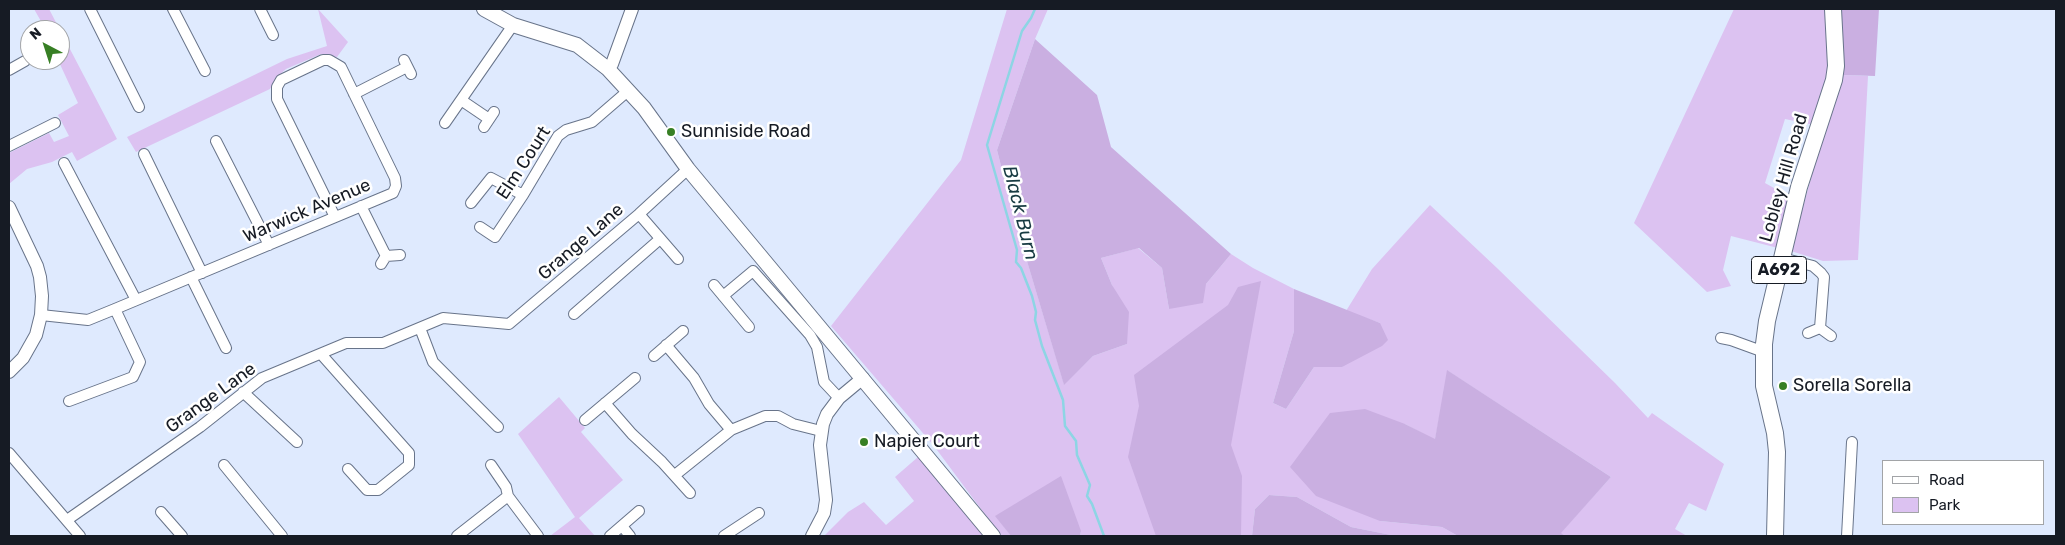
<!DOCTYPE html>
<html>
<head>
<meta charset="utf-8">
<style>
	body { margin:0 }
	#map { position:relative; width:2065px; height:545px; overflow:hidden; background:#dfeafe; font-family:Rubik,sans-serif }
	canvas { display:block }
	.frame { position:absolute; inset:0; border:10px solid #161b24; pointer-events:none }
	.legend { position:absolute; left:1882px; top:460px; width:162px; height:65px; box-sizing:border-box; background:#fff; border:1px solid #a2a4a7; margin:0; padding:6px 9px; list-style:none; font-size:15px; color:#161b24 }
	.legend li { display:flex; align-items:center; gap:10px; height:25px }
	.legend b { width:25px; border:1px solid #a2a4a7 }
	.north { position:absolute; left:20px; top:20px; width:50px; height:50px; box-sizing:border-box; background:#fff; border:1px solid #a2a4a7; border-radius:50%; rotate:320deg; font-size:14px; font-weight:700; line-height:20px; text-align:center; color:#161b24 }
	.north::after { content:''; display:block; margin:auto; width:18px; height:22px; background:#377f24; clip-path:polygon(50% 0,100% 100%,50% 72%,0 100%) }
</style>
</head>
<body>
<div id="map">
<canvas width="2065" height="545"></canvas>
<div class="frame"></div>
<ul class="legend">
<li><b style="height:6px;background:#fff"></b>Road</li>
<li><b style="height:14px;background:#dcc2f1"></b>Park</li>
</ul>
<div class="north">N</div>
</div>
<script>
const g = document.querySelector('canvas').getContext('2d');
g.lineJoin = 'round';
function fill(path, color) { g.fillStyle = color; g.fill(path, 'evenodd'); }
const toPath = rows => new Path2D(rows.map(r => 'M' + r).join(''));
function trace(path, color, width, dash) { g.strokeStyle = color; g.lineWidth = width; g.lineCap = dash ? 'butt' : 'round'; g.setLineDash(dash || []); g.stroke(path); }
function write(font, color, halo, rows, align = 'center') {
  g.font = font + ' Rubik,sans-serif'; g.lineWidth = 5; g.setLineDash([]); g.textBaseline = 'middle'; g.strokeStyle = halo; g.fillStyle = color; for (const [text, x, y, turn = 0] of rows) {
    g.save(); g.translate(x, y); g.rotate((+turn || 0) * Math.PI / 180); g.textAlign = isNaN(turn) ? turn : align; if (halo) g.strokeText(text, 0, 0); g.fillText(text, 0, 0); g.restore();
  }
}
fill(toPath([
	[34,9,49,9,117,139,77,161,72,152,52,162,27,169,9,184,9,153,49,133,54,142,69,136,58,115,78,103,58,60,60,60,60,30,46,30],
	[318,9,348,42,337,57,321,54,286,69,276,78,270,89,136,152,127,137,287,59,327,46],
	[1007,9,1048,9,1035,39,997,150,1015,221,1064,384,1093,356,1127,344,1112,285,1101,258,1138,248,1162,268,1169,309,1206,284,1231,254,1253,268,1294,289,1294,331,1273,403,1286,409,1314,367,1342,367,1380,323,1346,311,1372,269,1430,205,1497,268,1615,383,1648,418,1652,413,1724,464,1706,511,1689,503,1675,529,1687,536,1565,536,1560,533,1611,477,1448,371,1435,440,1405,424,1380,521,1442,527,1458,536,1396,536,1351,527,1297,497,1269,495,1255,509,1252,536,1080,536,1081,531,996,515,1011,536,1001,536,934,446,831,326,961,160],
	[1734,9,1825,9,1830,62,1814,125,1785,119,1765,183,1790,197,1778,248,1731,236,1723,270,1731,286,1707,292,1634,223],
	[1843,75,1868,76,1858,260,1823,261,1791,251,1819,149],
	[559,397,585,428,581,432,623,480,579,518,595,536,550,536,575,517,518,434],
	[918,457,967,514,984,536,824,536,848,512,864,502,886,525,914,501,895,477]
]), '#dcc2f1');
fill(toPath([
	[1839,9,1879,9,1875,76,1843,75],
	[1035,39,1097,95,1111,147,1231,254,1206,284,1203,303,1169,309,1162,268,1139,248,1101,258,1112,285,1129,312,1127,344,1093,356,1064,385,1015,221,997,150],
	[1261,281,1231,445,1242,476,1241,536,1156,536,1128,457,1139,406,1134,375,1228,305,1238,287],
	[1294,289,1380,323,1388,340,1382,346,1342,367,1314,367,1286,409,1273,403,1294,331],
	[1447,370,1611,477,1561,533,1565,536,1458,536,1442,527,1380,521,1316,496,1290,467,1330,413,1365,409,1405,424,1435,439],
	[1061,476,1081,531,1080,536,1011,536,995,516],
	[1269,495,1297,497,1351,527,1396,536,1252,536,1255,509]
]), '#caafe1');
trace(toPath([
	[1035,9,1031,18,1022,31,987,145,1017,250,1016,262,1021,268,1032,296,1036,312,1035,320,1042,346,1063,400,1065,426,1076,441,1077,455,1090,485,1087,496,1092,504,1104,536]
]), '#8dd5e4', 2.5);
const minor = toPath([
	[90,9,139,107],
	[173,9,205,71],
	[260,9,273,35],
	[404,60,411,74],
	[9,70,25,61],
	[354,94,407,67],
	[461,100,489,119],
	[445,123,513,25],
	[484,127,494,112],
	[216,141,269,245],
	[9,146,55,123],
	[144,154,202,273],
	[64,163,136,300],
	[471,203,491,178,523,195],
	[361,206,386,256],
	[639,214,678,259],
	[480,227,495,237,523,195,558,136,566,130,592,122,629,90],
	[1782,258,1813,266,1821,273,1824,277,1820,328],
	[381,264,386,256,400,255],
	[191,277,226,348],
	[714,285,749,327],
	[723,296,753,271,810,335,817,347,824,382,839,398],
	[574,314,660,239],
	[41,315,88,320,115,309,393,193,396,186,395,178,341,67,329,60,323,60,281,80,277,87,277,99,335,217],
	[420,328,433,362,498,427],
	[1808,333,1820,328,1831,336],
	[1721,338,1731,340,1764,352],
	[666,345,694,378,709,404,731,430],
	[321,354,409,453,409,465,378,490,367,490,348,469],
	[654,356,683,331],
	[243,392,297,442],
	[69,401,133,377,140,362,115,309],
	[605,403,632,434,662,462,690,493],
	[585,420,635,378],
	[9,453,80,536],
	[224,465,282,536],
	[491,465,506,487,508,496,538,536],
	[675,475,731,430,765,416,778,416,793,424,821,431],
	[161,512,182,536],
	[67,520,200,427,262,378,346,343,383,343,443,318,509,324,639,214,688,169],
	[622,526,630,536],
	[457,536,508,496],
	[610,536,639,511],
	[724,536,759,513],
	[1847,536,1852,442]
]);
const tertiary = toPath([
	[608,69,612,64,632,9],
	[9,207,37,266,40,277,42,296,41,315,36,335,23,358,9,372],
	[812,536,824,513,826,500,820,445,823,424,827,414,839,398,863,378]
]);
const secondary = toPath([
	[484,9,513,25,577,45,608,69,644,108,688,169,993,536]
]);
const trunk = toPath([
	[1775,536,1777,452,1775,433,1764,386,1764,344,1767,321,1799,187,1834,80,1836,66,1833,9]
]);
trace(minor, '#68748a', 12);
trace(tertiary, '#68748a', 14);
trace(secondary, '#68748a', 16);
trace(trunk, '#68748a', 18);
trace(minor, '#fff', 10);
trace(tertiary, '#fff', 12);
trace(secondary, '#fff', 14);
trace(trunk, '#fff', 16);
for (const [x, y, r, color] of [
	[671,132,5,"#377f24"],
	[1783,386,5,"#377f24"],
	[864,442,5,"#377f24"]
]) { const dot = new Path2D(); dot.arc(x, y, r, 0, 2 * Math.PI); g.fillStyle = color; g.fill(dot); trace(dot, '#fff', 2); }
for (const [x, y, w] of [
	[1779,270,55]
]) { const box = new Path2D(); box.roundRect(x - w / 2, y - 13.5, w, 27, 4); g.fillStyle = '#fff'; g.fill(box); trace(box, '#161b24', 1); }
write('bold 16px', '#161b24', null, [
	["A692",1779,270]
]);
write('18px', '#161b24', '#fff', [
	["Sunniside Road",681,132],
	["Sorella Sorella",1793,386],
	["Napier Court",874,442]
], 'left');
write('18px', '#161b24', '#fff', [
	["Elm Court",524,163,-57],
	["Lobley Hill Road",1784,178,-74],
	["Warwick Avenue",307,211,-23],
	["Grange Lane",581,242,-41],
	["Grange Lane",211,398,-36]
]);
write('italic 19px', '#183b42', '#fff', [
	["Black Burn",1020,213,76]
]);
</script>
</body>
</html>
